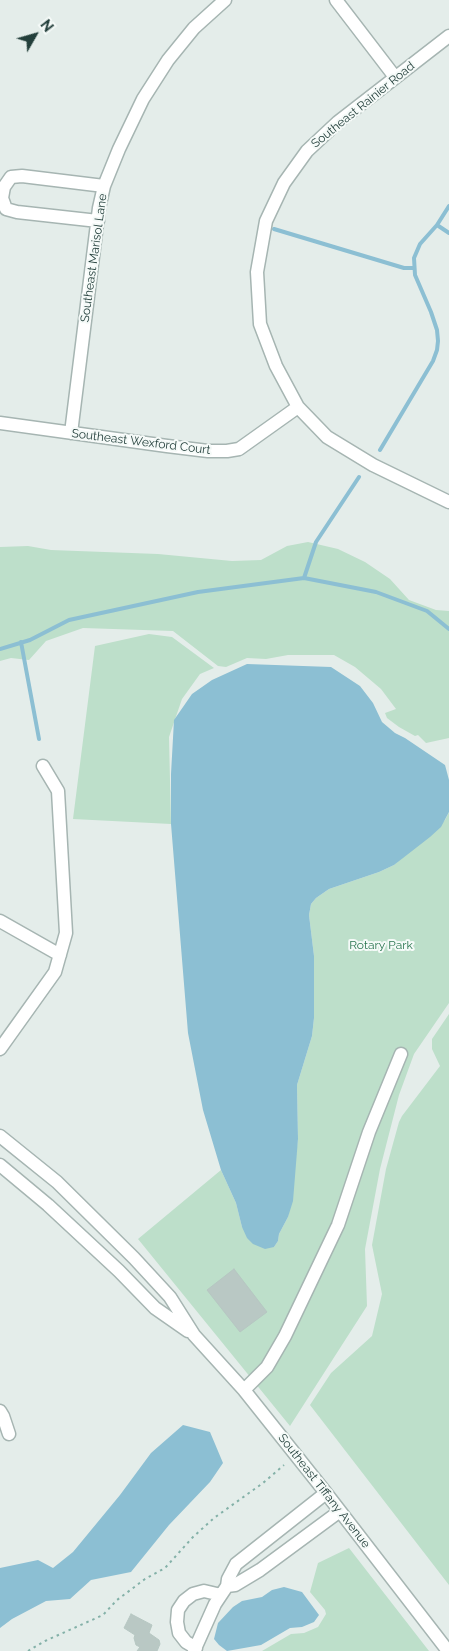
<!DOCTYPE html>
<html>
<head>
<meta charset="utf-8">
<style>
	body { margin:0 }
	#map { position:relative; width:449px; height:1651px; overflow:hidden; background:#e4edea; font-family:Raleway,sans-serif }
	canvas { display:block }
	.north { position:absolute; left:10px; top:10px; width:50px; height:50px; -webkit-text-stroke:4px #f5faf8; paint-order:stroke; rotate:52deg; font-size:14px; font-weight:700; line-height:20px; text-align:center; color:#233f3b }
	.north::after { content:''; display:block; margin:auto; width:18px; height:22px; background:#233f3b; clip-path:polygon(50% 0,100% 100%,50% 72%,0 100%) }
</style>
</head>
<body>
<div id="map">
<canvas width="449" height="1651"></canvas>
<div class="north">N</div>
</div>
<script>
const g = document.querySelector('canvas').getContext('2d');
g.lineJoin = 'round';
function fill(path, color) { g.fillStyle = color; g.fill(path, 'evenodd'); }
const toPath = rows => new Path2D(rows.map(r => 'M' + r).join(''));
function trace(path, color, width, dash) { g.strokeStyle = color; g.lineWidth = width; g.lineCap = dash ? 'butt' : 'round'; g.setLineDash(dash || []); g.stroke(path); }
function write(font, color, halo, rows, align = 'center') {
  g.font = font + ' Raleway,sans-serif'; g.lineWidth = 4; g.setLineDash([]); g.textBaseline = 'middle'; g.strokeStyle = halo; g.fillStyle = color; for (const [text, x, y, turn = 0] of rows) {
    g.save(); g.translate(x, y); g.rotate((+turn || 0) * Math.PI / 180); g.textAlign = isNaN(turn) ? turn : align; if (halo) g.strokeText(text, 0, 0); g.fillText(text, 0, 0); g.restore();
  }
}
fill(toPath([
	[308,542,338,549,365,562,390,579,409,600,436,610,449,611,449,738,426,743,418,735,415,736,399,727,387,718,385,713,396,709,381,689,355,667,334,655,288,655,266,659,247,658,226,667,218,666,173,631,83,628,46,641,29,660,11,658,0,661,0,547,28,546,51,550,158,554,232,561,261,560,287,546],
	[149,634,172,637,214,668,200,674,182,699,169,737,171,824,73,819,95,646],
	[449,812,449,1003,414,1054,399,1095,380,1169,365,1249,367,1306,290,1426,138,1239,221,1170,236,1203,242,1227,274,1247,278,1241,279,1234,288,1217,298,1139,297,1085,312,1036,314,1018,314,956,309,915,311,904,316,898,329,889,379,872,394,865,445,820],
	[449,1014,449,1585,310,1405,331,1373,372,1336,382,1294,372,1245,386,1169,399,1122,402,1116,440,1066,432,1049,432,1039],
	[349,1548,429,1651,262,1651,291,1634,304,1633,318,1627,326,1614,325,1610,310,1592,318,1563]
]), '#bddfca');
fill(toPath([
	[247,664,331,667,360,686,373,703,382,722,395,733,405,738,445,765,449,780,449,812,441,827,430,837,394,865,379,872,329,889,316,898,311,904,309,915,314,956,314,1018,312,1036,297,1085,298,1139,293,1201,288,1217,279,1234,278,1241,274,1247,265,1249,253,1244,247,1238,242,1227,236,1203,221,1170,203,1110,188,1033,171,824,171,774,174,720,192,694,212,680],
	[183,1425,210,1432,223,1463,210,1482,169,1525,131,1572,91,1580,70,1599,46,1601,12,1619,0,1628,0,1568,38,1560,53,1568,73,1552,120,1495,151,1453],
	[284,1587,302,1592,319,1615,314,1622,302,1627,290,1628,261,1645,227,1651,219,1645,214,1639,218,1623,233,1607,242,1601,262,1597,272,1590]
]), '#8cbfd3');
trace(toPath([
	[437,225,449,233],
	[274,229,404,268,413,268],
	[380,450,433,361,437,350,438,341,437,330,431,312,415,275,414,258,420,244,437,225,449,206],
	[304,578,316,542,359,477],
	[21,642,39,739],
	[0,649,30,640,69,620,198,592,304,578,376,592,427,611,449,629]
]), '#8cbfd3', 4);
const building = toPath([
	[234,1269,267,1312,240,1332,207,1290,234,1269],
	[131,1614,152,1625,149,1633,159,1640,160,1644,157,1651,137,1651,140,1647,136,1645,134,1638,135,1635,124,1628,131,1614]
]);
fill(building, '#b9c8c4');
trace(building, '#b6c7c2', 1);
const minor = toPath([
	[336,0,395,77],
	[449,36,338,122,307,151,284,183,266,221,257,272,260,324,276,366,298,407,327,437,373,465,449,502],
	[98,221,17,212,6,209,2,198,4,187,11,177,22,176,104,186],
	[0,423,167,446,208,451,227,451,239,449,298,407],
	[71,433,99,208,104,186,119,149,143,99,168,60,194,28,225,0],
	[0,921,60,955],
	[0,1049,55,972,66,933,58,791,43,766],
	[0,1136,57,1182,134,1258,170,1297,194,1335,244,1390,326,1493,448,1651],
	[0,1165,48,1205,119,1271,155,1308,188,1331],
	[244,1390,267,1367,285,1336,338,1225,369,1132,401,1054],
	[0,1411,3,1416,9,1434],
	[227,1586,235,1585,260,1570,340,1511],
	[196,1648,186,1642,179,1633,177,1622,178,1610,184,1601,193,1594,204,1591,221,1595],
	[194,1651,215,1604,227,1586,228,1579,236,1564,326,1493]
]);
trace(minor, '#a6b5b2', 15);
trace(toPath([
	[28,1651,45,1641,103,1615,117,1600,145,1579,165,1568,193,1537,214,1518,263,1483,284,1465]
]), '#84b1a8', 2, [2.5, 4]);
trace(minor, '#fff', 12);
write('12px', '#233f3b', '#f5faf8', [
	["Southeast Rainier Road",363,105,-39],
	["Southeast Marisol Lane",94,258,-82],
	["Southeast Wexford Court",141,442,7],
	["Southeast Tiffany Avenue",324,1491,52]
]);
write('12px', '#2d7752', '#f5faf8', [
	["Rotary Park",381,945]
]);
</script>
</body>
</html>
